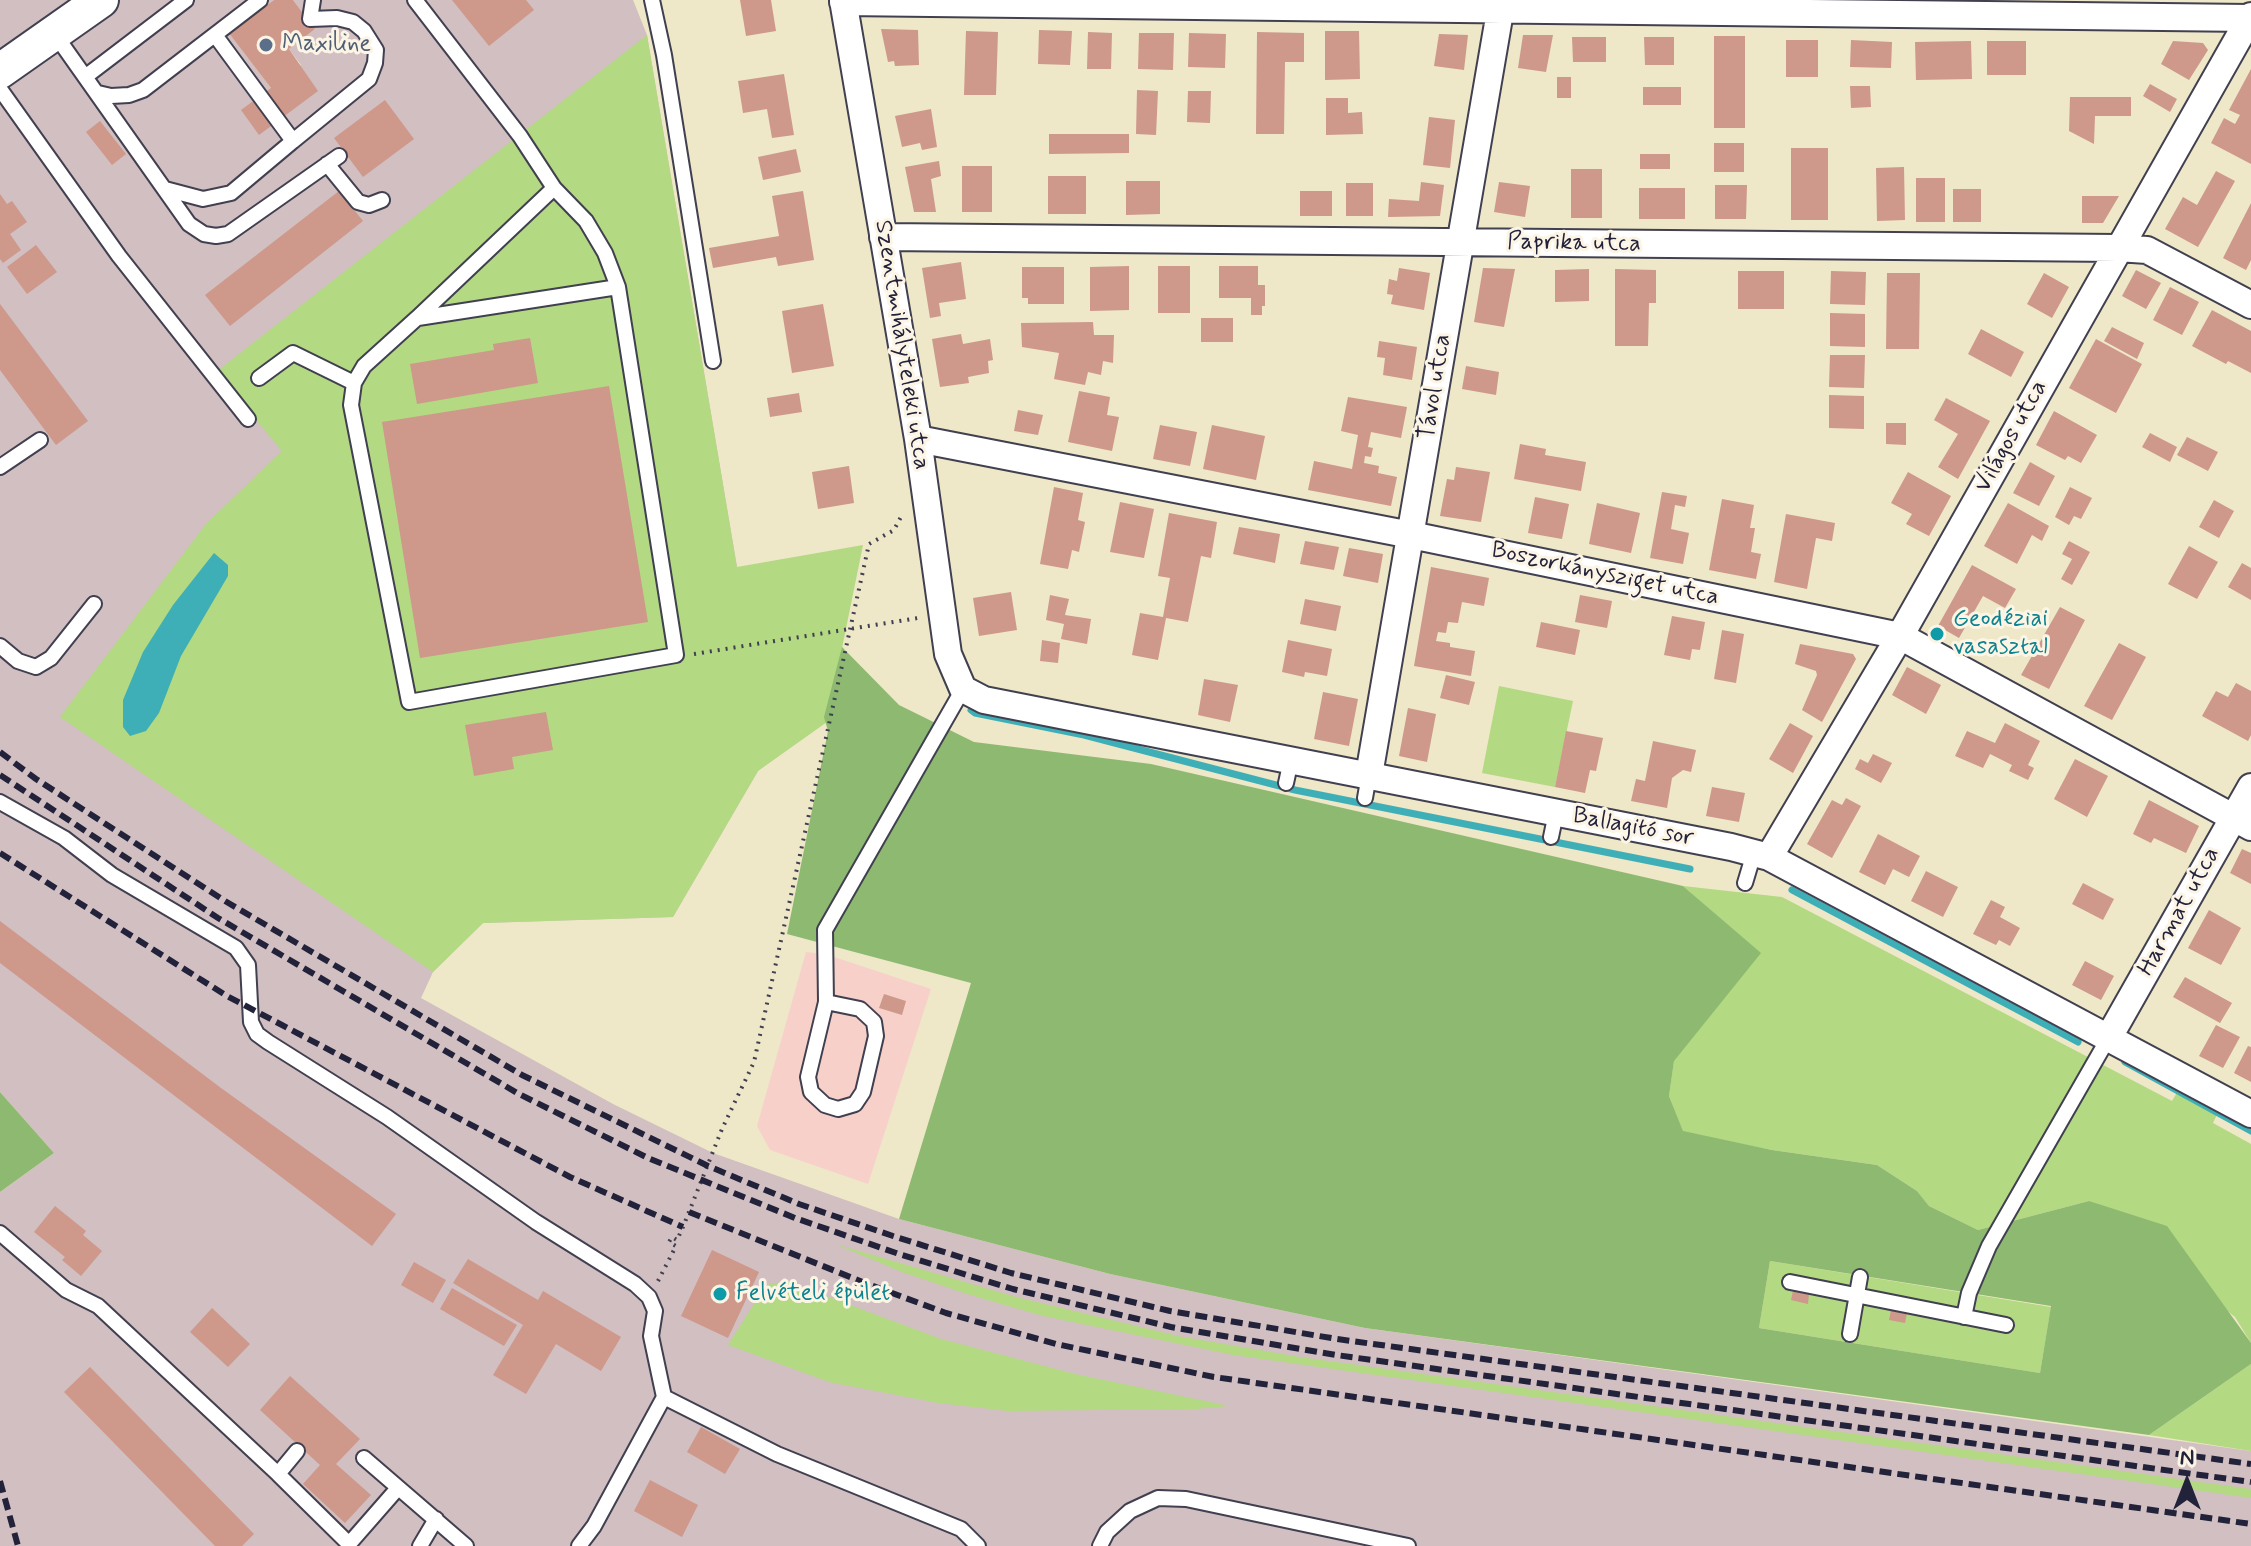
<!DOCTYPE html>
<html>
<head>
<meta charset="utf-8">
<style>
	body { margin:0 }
	#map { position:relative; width:2251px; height:1546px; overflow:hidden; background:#eee7c8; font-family:Mynerve,sans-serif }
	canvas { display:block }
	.north { position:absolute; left:2147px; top:1442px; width:80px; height:80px; -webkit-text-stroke:6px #fcf5e5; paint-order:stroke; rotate:0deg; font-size:22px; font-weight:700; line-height:32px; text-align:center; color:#22223b }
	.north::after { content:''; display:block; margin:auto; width:28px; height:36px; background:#22223b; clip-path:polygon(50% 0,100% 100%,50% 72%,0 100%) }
</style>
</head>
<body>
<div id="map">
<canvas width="2251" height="1546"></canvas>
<div class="north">N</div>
</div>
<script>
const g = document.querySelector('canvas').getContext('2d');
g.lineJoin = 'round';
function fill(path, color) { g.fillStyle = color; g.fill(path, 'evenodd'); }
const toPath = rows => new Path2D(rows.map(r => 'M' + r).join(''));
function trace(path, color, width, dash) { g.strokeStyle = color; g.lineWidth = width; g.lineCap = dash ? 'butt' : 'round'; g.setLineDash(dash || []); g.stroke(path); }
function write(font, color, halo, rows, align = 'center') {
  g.font = font + ' Mynerve,sans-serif'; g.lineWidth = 6; g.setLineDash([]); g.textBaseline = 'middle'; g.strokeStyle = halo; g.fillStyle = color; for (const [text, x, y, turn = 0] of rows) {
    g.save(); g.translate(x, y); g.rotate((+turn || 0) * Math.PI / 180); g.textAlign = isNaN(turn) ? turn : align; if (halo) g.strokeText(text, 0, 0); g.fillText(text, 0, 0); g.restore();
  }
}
fill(toPath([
	[806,952,825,954,931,989,868,1184,770,1150,757,1126]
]), '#f7d1c9');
fill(toPath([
	[0,0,274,0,230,33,271,88,301,65,289,49,315,29,293,0,633,0,647,35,737,567,824,717,758,771,673,917,483,923,433,972,421,998,613,1104,713,1153,899,1219,1110,1274,1365,1328,2251,1451,2251,1546,0,1546,0,1192,54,1153,0,1092]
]), '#d2bfc1');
fill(toPath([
	[647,35,737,567,863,545,827,722,758,771,673,917,483,923,433,972,60,717,206,524,282,451,216,372],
	[1499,686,1573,701,1555,787,1482,773],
	[1683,886,1782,897,2172,1101,2182,1084,2221,1106,2213,1123,2251,1144,2251,1343,2235,1317,2089,1201,1978,1230,1929,1206,1917,1191,1877,1165,1772,1150,1683,1132,1669,1096,1674,1060,1760,953],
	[835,1244,1016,1297,1178,1336,1300,1357,2251,1489,2251,1498,1233,1355,1043,1316,967,1294,902,1272],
	[1770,1261,2051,1307,2040,1373,1759,1328],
	[786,1281,941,1339,1075,1374,1229,1406,1196,1409,1008,1411,938,1403,829,1382,728,1345,766,1285],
	[2251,1364,2251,1451,2149,1435]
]), '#b3d982');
fill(toPath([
	[842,647,899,705,974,742,1151,764,1683,886,1761,953,1674,1061,1669,1096,1683,1131,1772,1150,1877,1165,1917,1191,1929,1206,1978,1230,2089,1201,2167,1226,2251,1343,2251,1364,2149,1435,1365,1328,1110,1274,899,1219,971,983,787,934,828,731,824,717],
	[1770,1261,2051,1306,2040,1373,1759,1328],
	[0,1092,54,1153,0,1192]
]), '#8eb970');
fill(toPath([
	[214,553,228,565,228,576,181,656,159,713,146,731,130,736,123,727,123,700,143,652,173,605]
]), '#3eafb7');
trace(toPath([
	[971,710,975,713,1084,735,1295,790,1690,869],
	[1792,890,2078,1042],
	[2125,1062,2251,1131]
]), '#3eafb7', 7);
fill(toPath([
	[274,0,293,0,315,29,289,49,318,91,259,135,241,110,271,88,229,33],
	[452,0,526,0,534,10,489,46],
	[740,0,771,0,776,31,746,36],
	[881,29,918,30,919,65,895,66,894,61,888,62],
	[1039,30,1072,31,1070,65,1038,64],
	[966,31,998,32,996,95,964,95],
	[1325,31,1359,31,1360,79,1325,80],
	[1088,32,1112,33,1111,69,1087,69],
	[1257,32,1304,33,1304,62,1285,62,1284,134,1256,134],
	[1139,33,1174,33,1173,70,1138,69],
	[1189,33,1226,34,1225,68,1188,67],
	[1439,34,1468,35,1464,70,1434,66],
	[1523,35,1553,35,1546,72,1518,68],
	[1714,36,1745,36,1745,128,1714,128],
	[1572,37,1606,37,1606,62,1573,62],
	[1644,37,1674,37,1674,65,1645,65],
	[1786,40,1818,40,1818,77,1786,77],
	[1851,40,1892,42,1891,68,1850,67],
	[1971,41,1972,79,1916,80,1915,42],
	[1987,41,2026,41,2026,75,1987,75],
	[2173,41,2203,43,2208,50,2189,80,2161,64],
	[2251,69,2251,164,2211,143,2224,118,2235,124,2240,115,2229,110],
	[784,74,794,135,772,138,767,109,743,113,738,81],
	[1557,77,1571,77,1571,98,1557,98],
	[2150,84,2177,99,2170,112,2143,96],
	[1850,86,1870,86,1871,107,1851,108],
	[1643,87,1681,87,1681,105,1643,105],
	[1137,90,1158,91,1156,135,1136,134],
	[1188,91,1211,91,1210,123,1187,122],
	[2070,97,2131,97,2131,116,2095,116,2094,144,2069,131],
	[1326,98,1348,98,1348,113,1362,112,1363,134,1326,135],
	[385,100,414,139,363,177,334,138],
	[931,109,937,147,922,150,920,143,902,147,895,116],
	[1429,117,1455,120,1450,168,1423,165],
	[100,121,126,154,112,165,86,132],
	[1049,134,1129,134,1129,153,1049,154],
	[1714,143,1744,143,1744,172,1714,172],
	[1791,148,1828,148,1828,220,1791,220],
	[796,149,801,172,763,180,758,157],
	[1640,154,1670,154,1670,169,1640,169],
	[939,161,941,176,931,179,936,212,914,212,905,167],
	[962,166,992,166,992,212,962,212],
	[1904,167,1905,220,1877,221,1876,168],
	[1571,169,1602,169,1602,218,1571,218],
	[2216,171,2235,181,2198,247,2165,229,2183,197,2197,205],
	[1048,176,1086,176,1086,214,1048,214],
	[1916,178,1945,178,1945,222,1916,222],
	[1126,181,1160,181,1160,214,1126,215],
	[1421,182,1444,185,1440,216,1388,217,1389,199,1419,201],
	[1499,182,1530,186,1525,217,1494,212],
	[1346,183,1373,183,1373,216,1346,216],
	[1715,185,1747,185,1746,219,1715,219],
	[1639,188,1685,188,1685,219,1639,219],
	[1953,189,1981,189,1981,222,1953,222],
	[339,191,363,221,230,326,205,295],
	[803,191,814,260,778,266,776,257,713,268,709,248,779,236,772,196],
	[1300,191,1332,191,1332,216,1300,216],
	[0,194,7,204,12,201,27,222,10,234,21,250,3,263,0,259],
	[2082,196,2119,196,2103,223,2082,223],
	[2251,203,2251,260,2246,270,2223,258],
	[36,245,57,272,27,294,7,267],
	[961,262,966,299,939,303,941,316,930,318,922,268],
	[1129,266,1129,310,1090,311,1090,267],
	[1158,266,1190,266,1190,313,1158,313],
	[1219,266,1258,266,1258,285,1265,285,1265,306,1262,306,1262,315,1251,315,1251,298,1219,298],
	[1022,267,1064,267,1064,304,1028,304,1028,298,1022,298],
	[1399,268,1430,273,1424,310,1391,304,1393,295,1387,294,1389,279,1397,281],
	[1483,268,1515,269,1504,327,1474,322],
	[1589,269,1589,301,1555,302,1555,270],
	[1615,269,1656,270,1656,303,1649,303,1648,346,1615,346],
	[2136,270,2161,283,2146,309,2122,296],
	[1738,271,1784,271,1784,309,1738,309],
	[1831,271,1866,272,1865,305,1830,304],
	[1887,273,1920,273,1919,349,1886,349],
	[2044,273,2069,287,2052,318,2027,304],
	[2170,287,2199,302,2182,335,2153,320],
	[0,304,88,421,56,445,0,370],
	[823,304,834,366,792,373,782,311],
	[2212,310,2251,331,2251,373,2228,361,2226,364,2192,346],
	[1830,313,1865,314,1865,347,1830,346],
	[1201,318,1233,318,1233,342,1201,342],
	[1093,322,1094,335,1114,335,1113,363,1103,361,1101,375,1088,372,1085,385,1054,379,1059,353,1022,347,1021,323],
	[2112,327,2144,343,2137,359,2104,341],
	[1981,329,2024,352,2011,377,1968,354],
	[961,334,963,344,990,339,993,360,988,361,989,373,968,377,969,383,940,387,932,339],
	[530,338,538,383,417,404,410,364,494,350,493,344],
	[2096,339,2142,364,2116,413,2069,388],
	[1379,341,1417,347,1412,380,1383,375,1385,358,1377,357],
	[1830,355,1865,355,1864,388,1829,387],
	[1466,366,1499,372,1496,395,1462,389],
	[609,386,648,622,420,658,382,422],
	[1079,391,1110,397,1107,415,1119,417,1112,451,1068,442],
	[799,393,802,412,770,417,767,398],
	[1829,395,1864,396,1864,429,1829,428],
	[1348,397,1407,407,1401,438,1371,432,1368,447,1373,448,1371,457,1365,456,1364,463,1379,466,1378,473,1397,477,1391,506,1308,490,1314,461,1352,469,1358,435,1341,431],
	[1946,398,1990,421,1958,479,1938,467,1958,434,1934,420],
	[1018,410,1043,415,1038,435,1014,431],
	[2054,411,2097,435,2081,463,2068,456,2065,460,2036,445],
	[1886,423,1906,423,1906,445,1886,444],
	[1160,425,1197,432,1190,466,1153,459],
	[1212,425,1265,436,1256,480,1203,469],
	[2150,433,2177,447,2170,462,2142,447],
	[2187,437,2218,452,2208,471,2177,455],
	[1520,444,1546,449,1545,455,1586,462,1581,491,1514,479],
	[2030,462,2055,476,2039,506,2013,493],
	[849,466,854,503,818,509,812,472],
	[1456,467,1490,472,1481,522,1440,516,1447,479,1454,480],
	[1908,472,1951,496,1929,536,1906,524,1912,514,1891,503],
	[1054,487,1083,493,1078,520,1085,522,1079,552,1072,550,1068,569,1040,564],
	[2070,487,2092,498,2081,519,2074,516,2069,525,2055,517],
	[1662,492,1687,496,1685,507,1675,505,1671,529,1689,533,1683,564,1650,558],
	[1535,497,1569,504,1562,539,1528,533],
	[1722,499,1754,505,1750,528,1755,528,1751,552,1761,554,1756,579,1709,570],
	[2214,500,2234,511,2219,538,2199,527],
	[1120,502,1154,509,1144,558,1110,552],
	[1597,503,1640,513,1631,553,1589,544],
	[2008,503,2049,526,2042,541,2032,535,2017,564,1984,546],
	[1169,513,1217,522,1211,558,1201,556,1188,622,1166,618,1158,660,1132,655,1140,613,1163,617,1170,578,1158,576],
	[1786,514,1835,523,1832,541,1816,538,1807,589,1774,582],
	[1239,527,1280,534,1275,563,1233,554],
	[1305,541,1339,547,1334,570,1300,564],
	[2069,541,2090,552,2072,585,2061,579,2072,559,2062,554],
	[2189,546,2218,562,2197,599,2168,584],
	[1349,548,1383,554,1378,583,1343,576],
	[2242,563,2251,568,2251,600,2228,587],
	[1972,565,2016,589,2005,608,1983,596,1959,638,1938,626],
	[1431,567,1489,578,1484,606,1462,602,1458,623,1448,622,1446,633,1438,632,1436,641,1450,643,1450,647,1475,651,1471,676,1414,666],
	[1011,592,1017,630,979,636,973,598],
	[1050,595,1069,599,1065,615,1091,619,1087,644,1061,639,1064,624,1046,620],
	[1580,595,1612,601,1607,628,1575,622],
	[1305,599,1341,606,1336,631,1300,624],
	[2060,607,2085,620,2049,689,2021,675],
	[1672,616,1705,622,1700,650,1692,649,1690,660,1664,655],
	[1541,622,1580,630,1575,655,1536,647],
	[1722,630,1744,634,1736,683,1714,679],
	[1042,640,1060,643,1058,663,1040,661],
	[1288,640,1332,649,1327,676,1305,672,1304,677,1282,672],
	[2119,643,2146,657,2112,720,2084,706],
	[1800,644,1853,654,1856,659,1822,722,1802,710,1817,675,1816,671,1795,664],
	[1907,667,1941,685,1926,714,1892,695],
	[1446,675,1475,682,1469,705,1440,698],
	[1204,679,1238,685,1230,722,1198,715],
	[2236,683,2251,691,2251,735,2248,741,2202,716,2216,691,2228,697],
	[1323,692,1358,699,1349,746,1314,739],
	[1408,708,1436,714,1427,762,1399,756],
	[546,712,553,750,512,757,514,769,474,776,465,725],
	[1790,723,1813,736,1793,773,1769,759],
	[2005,723,2040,741,2028,765,2034,768,2028,780,2009,771,2012,765,1990,754,1983,768,1955,756,1967,731,1995,743],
	[1566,731,1603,738,1596,771,1590,770,1585,793,1555,787],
	[1653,741,1696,750,1691,772,1683,770,1672,778,1667,808,1631,801,1636,779,1645,781],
	[1873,754,1892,763,1881,783,1855,769,1860,759,1868,763],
	[2075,759,2108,776,2087,817,2054,799],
	[1712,787,1745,793,1739,822,1706,816],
	[1846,798,1861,806,1832,858,1807,844,1832,800,1842,805],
	[2149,800,2199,826,2186,853,2154,838,2151,843,2133,834],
	[1878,834,1920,856,1909,877,1893,869,1885,885,1859,872],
	[2242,849,2251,853,2251,884,2230,873],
	[1926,871,1958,887,1943,917,1911,901],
	[2083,883,2114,899,2103,920,2072,904],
	[1991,900,2005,907,2000,917,2020,928,2010,946,1999,940,1996,945,1973,934],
	[2209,910,2241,928,2221,965,2188,948],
	[0,921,221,1088,396,1214,372,1246,0,963],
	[2085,961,2114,976,2101,1000,2072,985],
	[2185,977,2232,1003,2220,1023,2173,997],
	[884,994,906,1001,902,1015,879,1008],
	[2216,1025,2240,1037,2223,1068,2199,1056],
	[2248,1046,2251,1047,2251,1082,2234,1073],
	[55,1206,86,1231,83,1235,102,1251,81,1276,62,1260,65,1257,34,1232],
	[712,1250,759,1272,728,1338,681,1316],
	[468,1259,538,1300,543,1291,621,1337,601,1371,556,1344,526,1394,493,1375,523,1325,453,1283],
	[414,1262,446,1280,433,1303,401,1285],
	[452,1288,517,1325,504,1346,440,1309],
	[1793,1291,1809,1294,1808,1304,1791,1300],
	[212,1308,250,1344,228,1367,190,1332],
	[1891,1310,1907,1313,1905,1323,1889,1320],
	[90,1367,254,1534,242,1546,215,1546,64,1392],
	[290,1376,360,1439,336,1464,371,1495,345,1523,303,1484,320,1465,260,1410],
	[701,1427,740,1449,725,1474,687,1452],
	[650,1480,698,1505,682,1537,634,1511]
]), '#ce988b');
const service = toPath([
	[415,0,520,136,554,188,586,221,605,253,618,287,676,655,409,702,351,405,354,383,364,366,417,318,554,188],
	[652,0,664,55,713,361],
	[54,33,189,224,204,234,216,236,228,234,339,156],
	[215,35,293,141,369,79,375,63,376,50,364,31,353,22,337,18,310,19,313,0],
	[85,77,186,0],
	[0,89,119,256,248,419],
	[98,93,111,96,129,95,143,90,260,0],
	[327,164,358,202,369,205,382,200],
	[165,189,203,199,231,193,293,141],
	[418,318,618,287],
	[259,378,293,353,354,383],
	[0,467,40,440],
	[0,646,18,661,36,667,51,658,94,604],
	[1286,783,1291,760],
	[1365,798,1369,775],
	[0,802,64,838,112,875,236,948,248,965,251,1022,257,1034,268,1042,387,1117,536,1222,635,1284,649,1297,655,1311,651,1336,664,1397,594,1526,579,1546],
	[1551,837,1556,813],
	[1745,883,1754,853],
	[826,1002,860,1009,874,1022,876,1036,863,1092,855,1104,838,1109,825,1105,811,1092,808,1077,826,1002,825,930,963,689],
	[0,1233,66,1290,98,1306,278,1474,349,1544,398,1488],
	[1790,1282,2006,1325],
	[1964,1317,1969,1293,1989,1246,2109,1037],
	[1850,1334,1860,1277],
	[664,1397,777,1454,961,1529,978,1546],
	[364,1458,466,1546],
	[278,1474,297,1451],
	[420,1546,436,1519],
	[1100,1546,1107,1532,1130,1511,1158,1498,1186,1499,1408,1546]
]);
const minor = toPath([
	[843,0,918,439,948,654,963,689,984,700,1731,847,1769,857,2251,1114],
	[843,2,2250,18],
	[883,237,2118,248,2147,250,2251,305],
	[918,439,1411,535,1900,636,2251,827],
	[1369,775,1502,0],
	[1769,857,1900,636,2251,16],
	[2109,1037,2251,787]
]);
const tertiary = toPath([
	[0,71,101,0]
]);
trace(service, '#414050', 18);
trace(minor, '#414050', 30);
trace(tertiary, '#414050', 38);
trace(toPath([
	[694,654,918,618],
	[658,1281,676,1246,669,1242,672,1237,677,1240,683,1227,722,1129,754,1062,869,544,894,530,903,513]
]), '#414050', 4, [2, 6]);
trace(service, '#fff', 14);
trace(minor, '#fff', 26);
trace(tertiary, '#fff', 34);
trace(toPath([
	[0,752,36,779,225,901,522,1075,708,1166,799,1204,893,1236,1011,1273,1170,1311,1337,1339,2251,1464],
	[0,775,218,918,519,1094,648,1158,795,1218,902,1255,1013,1289,1171,1327,1336,1355,2251,1482],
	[0,853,227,996,570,1177,683,1227],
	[689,1212,865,1283,946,1313,1056,1344,1214,1377,2251,1524],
	[0,1481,18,1546]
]), '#22223b', 6, [12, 6]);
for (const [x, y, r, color] of [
	[266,45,8,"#5c6f8a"],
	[1937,634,8,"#0f9aa8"],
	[720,1294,8,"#0f9aa8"]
]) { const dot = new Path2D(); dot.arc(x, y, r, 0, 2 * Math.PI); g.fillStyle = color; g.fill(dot); trace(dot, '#fcf5e5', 3); }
write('24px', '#4e5e75', '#fcf5e5', [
	["Maxiline",282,45]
], 'left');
write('24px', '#22223b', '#fcf5e5', [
	["Paprika utca",1574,244,1],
	["Szentmihályteleki utca",901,345,81],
	["Távol utca",1436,387,-81],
	["Világos utca",2012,437,-61],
	["Boszorkánysziget utca",1605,575,12],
	["Ballagitó sor",1633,828,11],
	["Harmat utca",2180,912,-61]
]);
write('24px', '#0d838f', '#fcf5e5', [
	["Geodéziai",1953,620],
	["vasasztal",1953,648],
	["Felvételi épület",736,1294]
], 'left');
</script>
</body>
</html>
